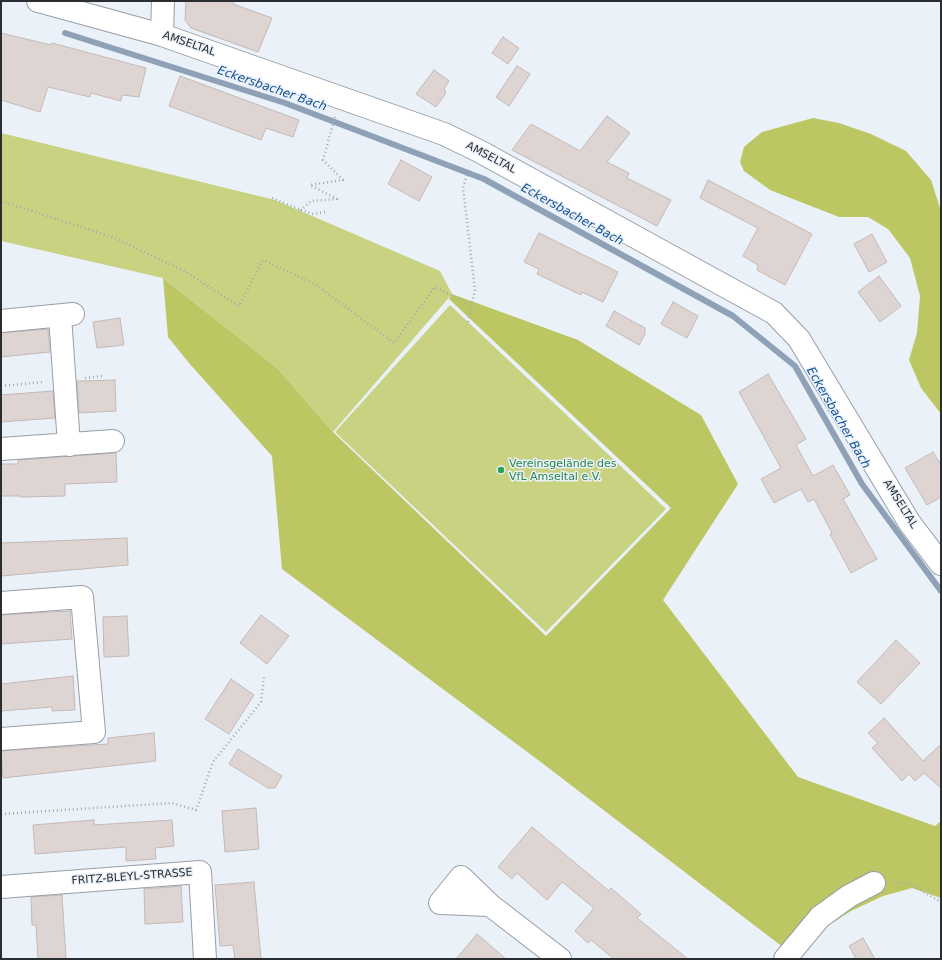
<!DOCTYPE html>
<html>
<head>
<meta charset="utf-8">
<style>
	body { margin:0 }
	#map { position:relative; width:942px; height:960px; overflow:hidden; background:#eaf1f8; font-family:"DejaVu Sans",sans-serif }
	canvas { display:block }
	.frame { position:absolute; inset:0; border:2px solid #2b2e30; pointer-events:none }
</style>
</head>
<body>
<div id="map">
<canvas width="942" height="960"></canvas>
<div class="frame"></div>
</div>
<script>
const g = document.querySelector('canvas').getContext('2d');
g.lineJoin = 'round';
function fill(path, color) { g.fillStyle = color; g.fill(path, 'evenodd'); }
const toPath = rows => new Path2D(rows.map(r => 'M' + r).join(''));
function trace(path, color, width, dash) { g.strokeStyle = color; g.lineWidth = width; g.lineCap = dash ? 'butt' : 'round'; g.setLineDash(dash || []); g.stroke(path); }
function write(font, color, halo, rows, align = 'center') {
  g.font = font + ' "DejaVu Sans",sans-serif'; g.lineWidth = 3; g.setLineDash([]); g.textBaseline = 'middle'; g.strokeStyle = halo; g.fillStyle = color; for (const [text, x, y, turn = 0] of rows) {
    g.save(); g.translate(x, y); g.rotate((+turn || 0) * Math.PI / 180); g.textAlign = isNaN(turn) ? turn : align; if (halo) g.strokeText(text, 0, 0); g.fillText(text, 0, 0); g.restore();
  }
}
fill(toPath([
	[1,133,275,200,440,271,452,294,333,432,277,368,163,278,1,241],
	[450,305,666,509,546,632,335,432]
]), '#c8d280');
fill(toPath([
	[813,118,839,123,871,134,906,151,931,180,941,211,941,414,921,388,909,360,917,333,920,296,910,258,888,229,868,217,839,217,770,190,744,171,740,162,744,147,762,132],
	[163,278,277,368,333,432,546,636,671,508,449,299,452,294,578,340,701,415,738,484,663,600,798,777,935,826,941,821,941,898,912,888,883,896,851,911,788,951,542,763,282,569,272,456,189,363,168,337]
]), '#bcc764');
trace(toPath([
	[65,33,285,103,484,179,733,316,795,366,862,484,941,591]
]), '#8fa1b7', 6);
const building = toPath([
	[186,1,235,1,233,4,272,18,258,52,191,28,185,20,186,1],
	[1,33,51,45,52,43,146,68,139,97,122,95,121,101,91,93,90,97,48,87,40,112,1,100,1,33],
	[503,37,519,48,508,64,492,53,503,37],
	[517,66,530,74,509,106,496,97,517,66],
	[434,70,449,81,444,89,446,93,436,107,416,94,434,70],
	[180,76,299,120,293,137,266,128,261,140,169,106,180,76],
	[607,116,630,133,607,162,629,173,627,178,671,200,657,226,512,150,531,124,580,151,607,116],
	[401,160,432,177,419,201,388,184,401,160],
	[708,180,812,234,785,285,757,270,758,265,743,256,758,228,700,198,708,180],
	[539,233,618,272,603,302,582,292,581,295,537,274,539,269,524,262,539,233],
	[872,234,887,262,869,272,854,244,872,234],
	[879,276,901,306,880,322,858,292,879,276],
	[673,302,698,316,687,338,661,324,673,302],
	[614,311,645,328,645,334,639,345,606,326,614,311],
	[120,318,124,345,97,348,93,322,120,318],
	[48,329,50,352,1,357,1,333,48,329],
	[768,374,806,439,796,445,813,476,833,465,850,495,843,499,877,559,851,573,830,534,832,533,814,499,808,502,801,489,774,503,761,479,781,468,739,392,768,374],
	[115,380,116,411,79,413,77,381,115,380],
	[53,391,55,418,1,422,1,395,53,391],
	[933,452,941,465,941,497,927,505,905,468,933,452],
	[116,453,117,482,65,484,65,496,20,497,20,496,1,496,1,464,18,464,18,460,116,453],
	[127,538,128,565,1,576,1,543,127,538],
	[70,611,72,639,1,644,1,615,70,611],
	[261,615,289,636,267,664,240,643,261,615],
	[127,616,129,656,104,657,103,617,127,616],
	[896,640,920,663,881,704,857,682,896,640],
	[73,676,75,710,52,711,52,707,1,711,1,684,73,676],
	[231,679,254,695,229,734,205,719,231,679],
	[884,718,923,761,941,744,941,788,924,773,915,781,909,774,902,781,872,748,878,743,868,733,884,718],
	[154,733,156,761,3,778,1,751,108,744,108,738,154,733],
	[238,749,282,776,275,788,268,788,229,764,238,749],
	[256,808,259,849,225,852,222,811,256,808],
	[94,820,94,825,172,820,174,846,155,848,156,859,126,861,126,847,35,854,33,825,94,820],
	[532,827,609,891,611,888,641,914,637,918,688,959,614,959,591,940,588,943,575,931,594,908,562,882,547,900,517,873,512,879,498,867,532,827],
	[254,882,261,959,235,959,233,945,220,946,215,885,254,882],
	[181,886,183,922,145,924,144,889,181,886],
	[62,895,66,959,38,959,36,925,32,925,31,897,62,895],
	[477,934,506,959,456,959,477,934],
	[863,938,875,959,856,959,849,946,863,938]
]);
fill(building, '#ded4d1');
trace(building, '#c3b9b7', 1);
const minor = toPath([
	[38,1,162,35,444,134,479,151,774,313,799,339,909,522,941,564],
	[162,35,163,1],
	[60,316,69,445],
	[1,321,73,314],
	[1,449,113,441],
	[1,603,82,597,94,732,1,739],
	[1,887,200,872,205,959],
	[490,905,440,903,461,877,490,905,560,959],
	[785,959,820,917,849,896,874,883]
]);
trace(minor, '#989ea5', 24);
trace(toPath([
	[272,198,301,210],
	[1,201,115,238,186,272,239,306,263,260,315,284,394,343,435,287,472,306],
	[325,212,313,214,301,210,311,201,337,199,310,185,343,180,323,160,335,117],
	[468,322,475,290,463,188,469,169],
	[85,378,102,376],
	[1,386,44,382],
	[1,814,172,803,196,810,213,762,261,702,264,675],
	[894,882,910,884,941,902]
]), '#a4a9ae', 2.5, [1, 3]);
trace(minor, '#fff', 22);
for (const [x, y, r, color] of [
	[501,470,4,"#2e9e5b"]
]) { const dot = new Path2D(); dot.arc(x, y, r, 0, 2 * Math.PI); g.fillStyle = color; g.fill(dot); trace(dot, '#eaf1f8', 1.5); }
write('11px', '#2b2e30', '#eaf1f8', [
	["AMSELTAL",189,44,19],
	["AMSELTAL",491,158,28],
	["AMSELTAL",900,504,58],
	["FRITZ-BLEYL-STRASSE",132,877,-4]
]);
write('11px', '#27864d', '#eaf1f8', [
	["Vereinsgelände des",509,464],
	["VfL Amseltal e.V.",509,477]
], 'left');
write('italic 12px', '#135091', '#eaf1f8', [
	["Eckersbacher Bach",272,89,19],
	["Eckersbacher Bach",572,215,29],
	["Eckersbacher Bach",838,418,60]
]);
</script>
</body>
</html>
